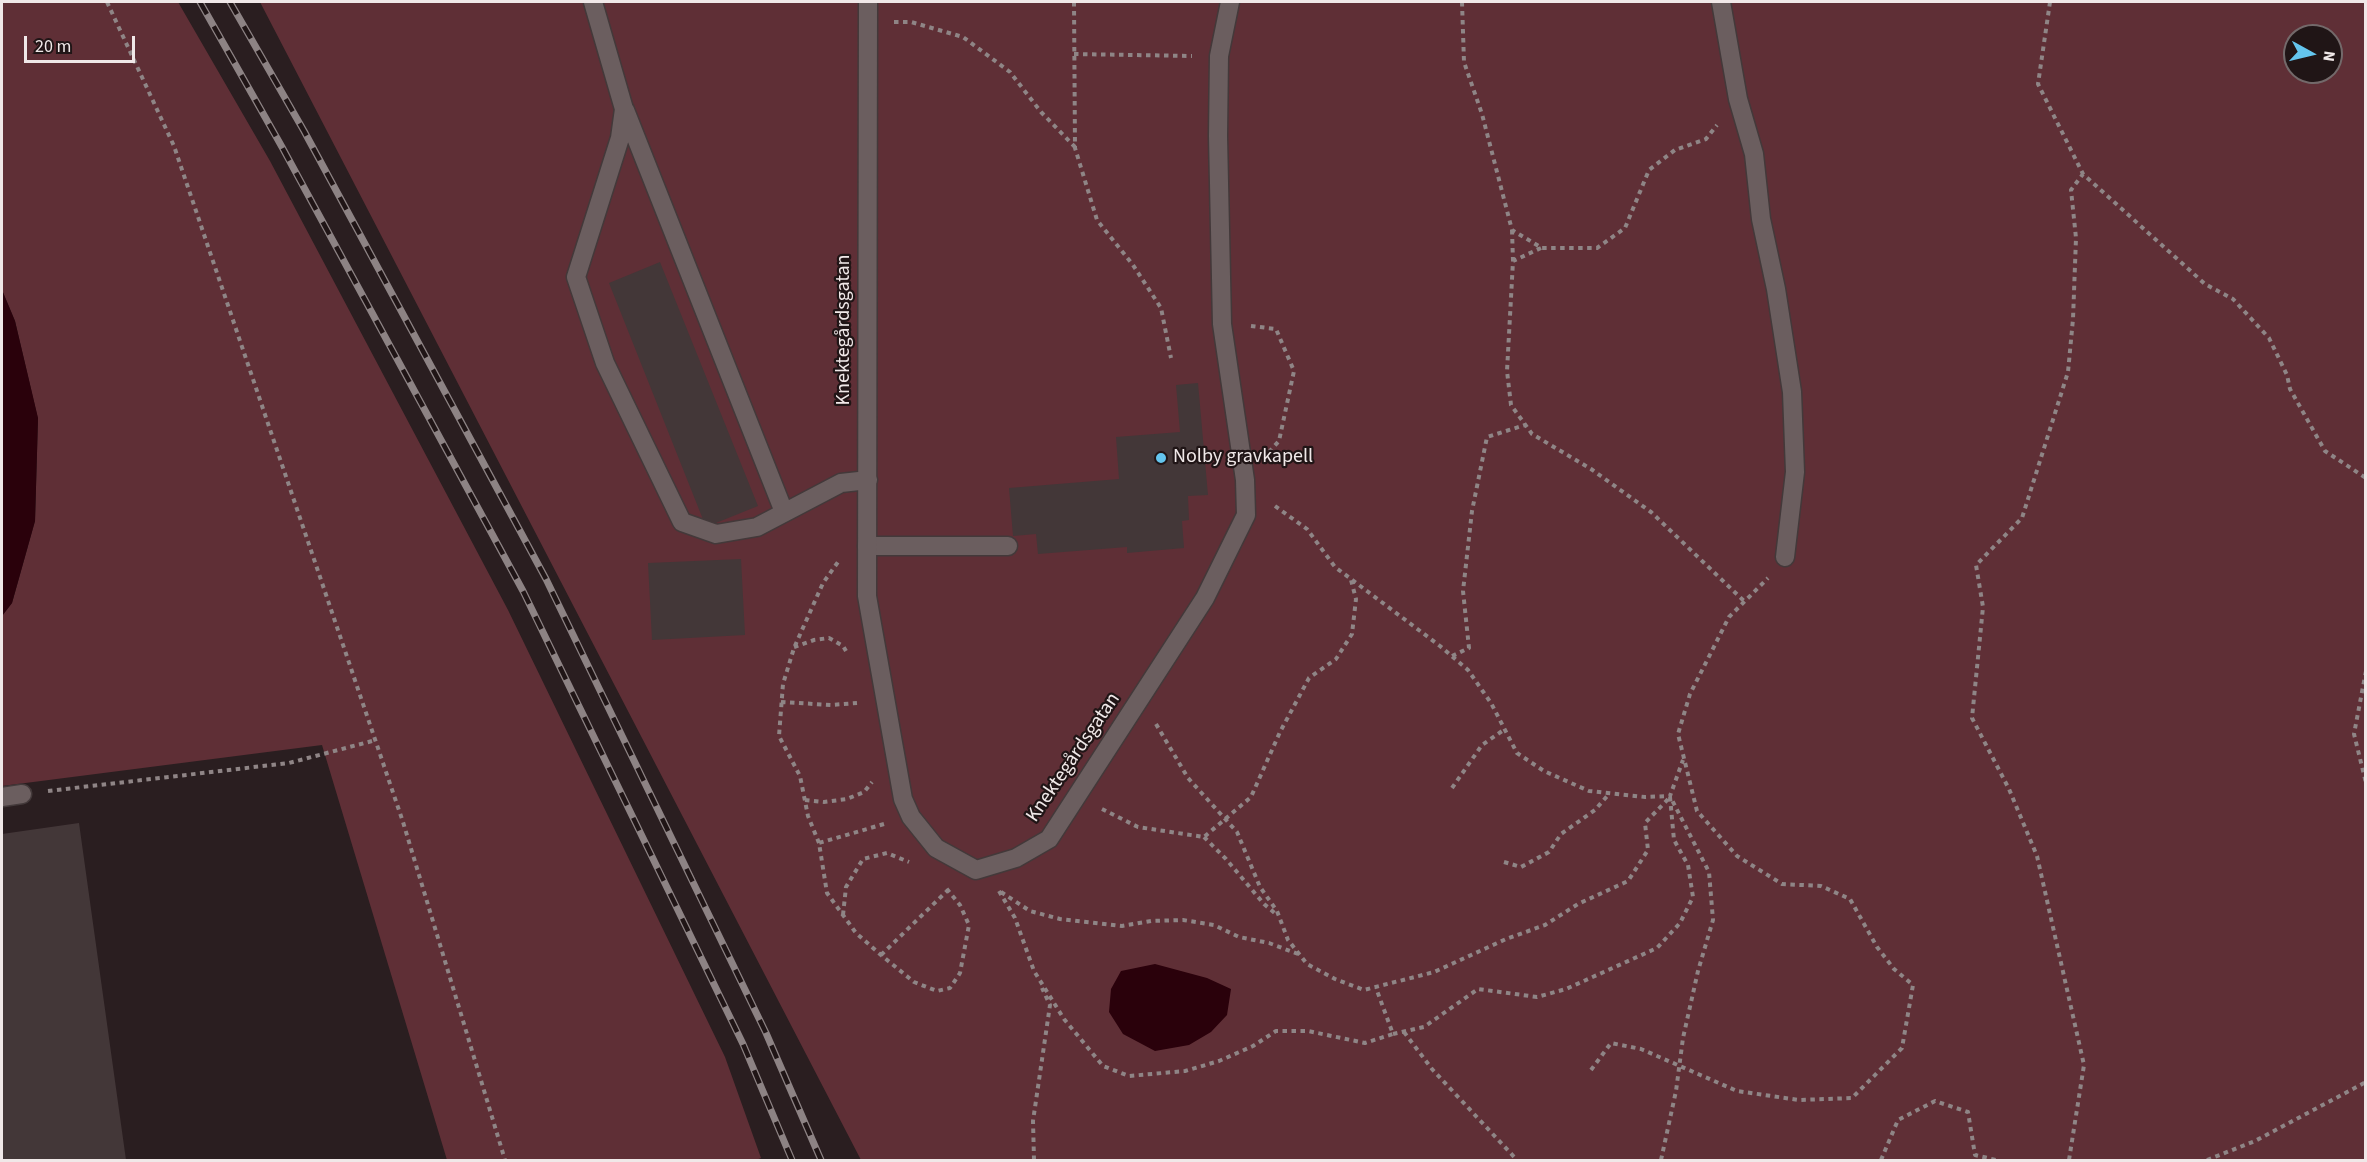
<!DOCTYPE html>
<html>
<head>
<meta charset="utf-8">
<style>
	body { margin:0 }
	#map { position:relative; width:2367px; height:1162px; overflow:hidden; background:#2a1e20; font-family:"Source Sans 3",sans-serif }
	canvas { display:block }
	.frame { position:absolute; inset:0; border:3px solid #f0e8e8; pointer-events:none }
	.north { position:absolute; left:2283px; top:24px; width:60px; height:60px; box-sizing:border-box; background:#201516; border:2px solid #73696a; border-radius:50%; rotate:98deg; font-size:16px; font-weight:700; line-height:24px; text-align:center; color:#f0e8e8 }
	.north::after { content:''; display:block; margin:auto; width:21px; height:27px; background:#64c5ee; clip-path:polygon(50% 0,100% 100%,50% 72%,0 100%) }
	.scale { position:absolute; left:24px; top:36px; width:111px; height:27px; box-sizing:border-box; border:3px solid #f0e8e8; border-top:0; padding-left:8px; font-size:18px; line-height:21px; white-space:nowrap; color:#f0e8e8; -webkit-text-stroke:4px #201516; paint-order:stroke }
</style>
</head>
<body>
<div id="map">
<canvas width="2367" height="1162"></canvas>
<div class="frame"></div>
<div class="north">N</div>
<div class="scale">20 m</div>
</div>
<script>
const g = document.querySelector('canvas').getContext('2d');
g.lineJoin = 'round';
function fill(path, color) { g.fillStyle = color; g.fill(path, 'evenodd'); }
const toPath = rows => new Path2D(rows.map(r => 'M' + r).join(''));
function trace(path, color, width, dash) { g.strokeStyle = color; g.lineWidth = width; g.lineCap = dash ? 'butt' : 'round'; g.setLineDash(dash || []); g.stroke(path); }
function write(font, color, halo, rows, align = 'center') {
  g.font = font + ' "Source Sans 3",sans-serif'; g.lineWidth = 4.5; g.setLineDash([]); g.textBaseline = 'middle'; g.strokeStyle = halo; g.fillStyle = color; for (const [text, x, y, turn = 0] of rows) {
    g.save(); g.translate(x, y); g.rotate((+turn || 0) * Math.PI / 180); g.textAlign = isNaN(turn) ? turn : align; if (halo) g.strokeText(text, 0, 0); g.fillText(text, 0, 0); g.restore();
  }
}
fill(toPath([
	[2,2,178,2,270,161,508,610,725,1057,761,1158,756,1160,447,1160,322,745,2,786,2,616,12,603,35,521,38,419,15,321,2,290],
	[260,2,2365,2,2365,1160,861,1160],
	[2295,36,2331,36,2331,72,2295,72]
]), '#5f2f36');
fill(toPath([
	[2,290,15,321,38,418,35,521,12,603,2,616],
	[1155,964,1207,978,1231,989,1227,1015,1211,1032,1189,1045,1155,1051,1123,1034,1109,1012,1111,989,1121,971]
]), '#2a010b');
fill(toPath([
	[660,262,758,506,706,527,609,283],
	[1198,383,1208,495,1188,496,1189,520,1182,521,1184,548,1127,553,1127,547,1038,554,1036,534,1013,536,1009,488,1119,479,1116,437,1180,432,1176,385],
	[741,559,745,635,652,640,648,563],
	[79,823,126,1160,2,1160,2,834]
]), '#433738');
const lane = toPath([
	[1721,2,1738,99,1754,154,1761,219,1776,289,1792,392,1795,472,1785,557],
	[867,546,1008,546]
]);
const street = toPath([
	[593,2,624,109,620,138,576,277,605,363,682,522,716,534,757,527,841,483,868,480],
	[868,2,867,596,903,799,911,817,936,848,976,870,1016,858,1049,839,1205,598,1246,515,1245,480,1222,324,1218,136,1219,56,1230,2],
	[625,110,784,512],
	[2,797,22,794]
]);
trace(lane, '#43393a', 21);
trace(street, '#43393a', 21);
trace(toPath([
	[107,2,174,146,403,822,505,1160],
	[1074,2,1075,148,1097,220,1133,265,1161,308,1171,358],
	[1462,2,1464,62,1482,114,1512,230,1542,248,1597,248,1625,228,1649,170,1675,150,1706,139,1717,125],
	[2050,2,2038,84,2083,174,2205,284,2233,299,2269,338,2287,375,2290,389,2325,451,2366,478],
	[894,22,911,22,963,37,1010,72,1041,112,1075,147],
	[1074,54,1192,56],
	[1512,230,1513,261],
	[1541,248,1513,261,1507,371,1511,405,1532,434,1591,469,1651,512,1745,602],
	[1251,326,1276,329,1294,371,1279,441,1269,452],
	[1275,506,1307,529,1335,567,1440,646,1468,670,1491,703,1517,753,1544,771,1589,791,1645,797,1670,796,1683,760],
	[794,647,814,640,829,638,843,646,846,651],
	[1452,656,1469,648,1463,591,1472,511,1487,437,1525,425],
	[2366,671,2354,734,2366,783],
	[781,702,831,705,857,703],
	[1156,724,1188,778,1237,832,1260,887,1277,911,1288,940,1300,955,1307,964,1335,979,1364,990,1434,972,1506,939,1545,925,1578,904,1628,881,1648,850,1645,823,1670,797],
	[1452,788,1482,745,1505,729],
	[48,791,289,763,376,740],
	[805,800,824,802,847,799,864,792,872,782],
	[1102,809,1138,827,1204,837,1251,797,1280,732,1309,678,1336,659,1352,634,1356,599,1351,580],
	[884,824,819,843,827,893,856,933,881,955,914,982,937,991,950,988,960,973,969,925,960,905,946,888],
	[1204,837,1226,859,1264,904,1277,915],
	[819,843,808,816,800,776,779,736,783,684,794,648,823,583,838,562],
	[1504,862,1521,867,1549,852,1561,834,1595,810,1609,794],
	[999,891,1015,918,1034,971,1064,1019,1103,1066,1129,1076,1185,1071,1219,1061,1253,1046,1276,1031,1308,1031,1365,1043,1393,1034,1376,988],
	[1001,892,1030,911,1060,919,1122,926,1151,921,1183,920,1214,925,1239,937,1269,943,1298,954],
	[843,915,846,887,863,859,887,853,909,862],
	[881,955,948,890],
	[1404,1032,1432,1069,1517,1160],
	[1393,1034,1424,1027,1478,989,1537,997,1566,989,1657,948,1680,923,1693,897,1688,865,1674,840,1670,797],
	[1591,1070,1611,1043,1641,1049,1737,1091,1799,1100,1852,1098,1902,1048,1913,985,1894,969,1877,947,1850,899,1821,886,1782,884,1737,856,1697,811,1678,734,1690,694,1729,617,1768,578],
	[1034,1160,1033,1121,1050,1005,1042,988],
	[1661,1160,1676,1091,1683,1038,1698,971,1713,920,1709,872,1672,800],
	[1881,1160,1898,1120,1935,1101,1968,1112,1975,1155,1996,1160],
	[2069,1160,2084,1065,2037,856,2009,789,1972,718,1983,607,1976,565,2022,518,2068,372,2073,319,2076,238,2071,190,2083,174],
	[2207,1160,2255,1141,2366,1082]
]), '#8f8586', 4, [4.5, 4.5]);
trace(lane, '#6b5e5f', 18);
trace(street, '#6b5e5f', 18);
const rail = toPath([
	[200,2,282,147,523,591,743,1044,792,1160],
	[230,2,304,131,546,579,766,1033,821,1160]
]);
trace(rail, '#8d8384', 7);
trace(rail, '#201516', 4.5, [14]);
for (const [x, y, r, color] of [
	[1161,458,6,"#64c5ee"]
]) { const dot = new Path2D(); dot.arc(x, y, r, 0, 2 * Math.PI); g.fillStyle = color; g.fill(dot); trace(dot, '#201516', 2); }
write('20px', '#f0e8e8', '#201516', [
	["Knektegårdsgatan",845,330,-90],
	["Knektegårdsgatan",1074,758,-56]
]);
write('20px', '#f0e8e8', '#201516', [
	["Nolby gravkapell",1173,458]
], 'left');
</script>
</body>
</html>
